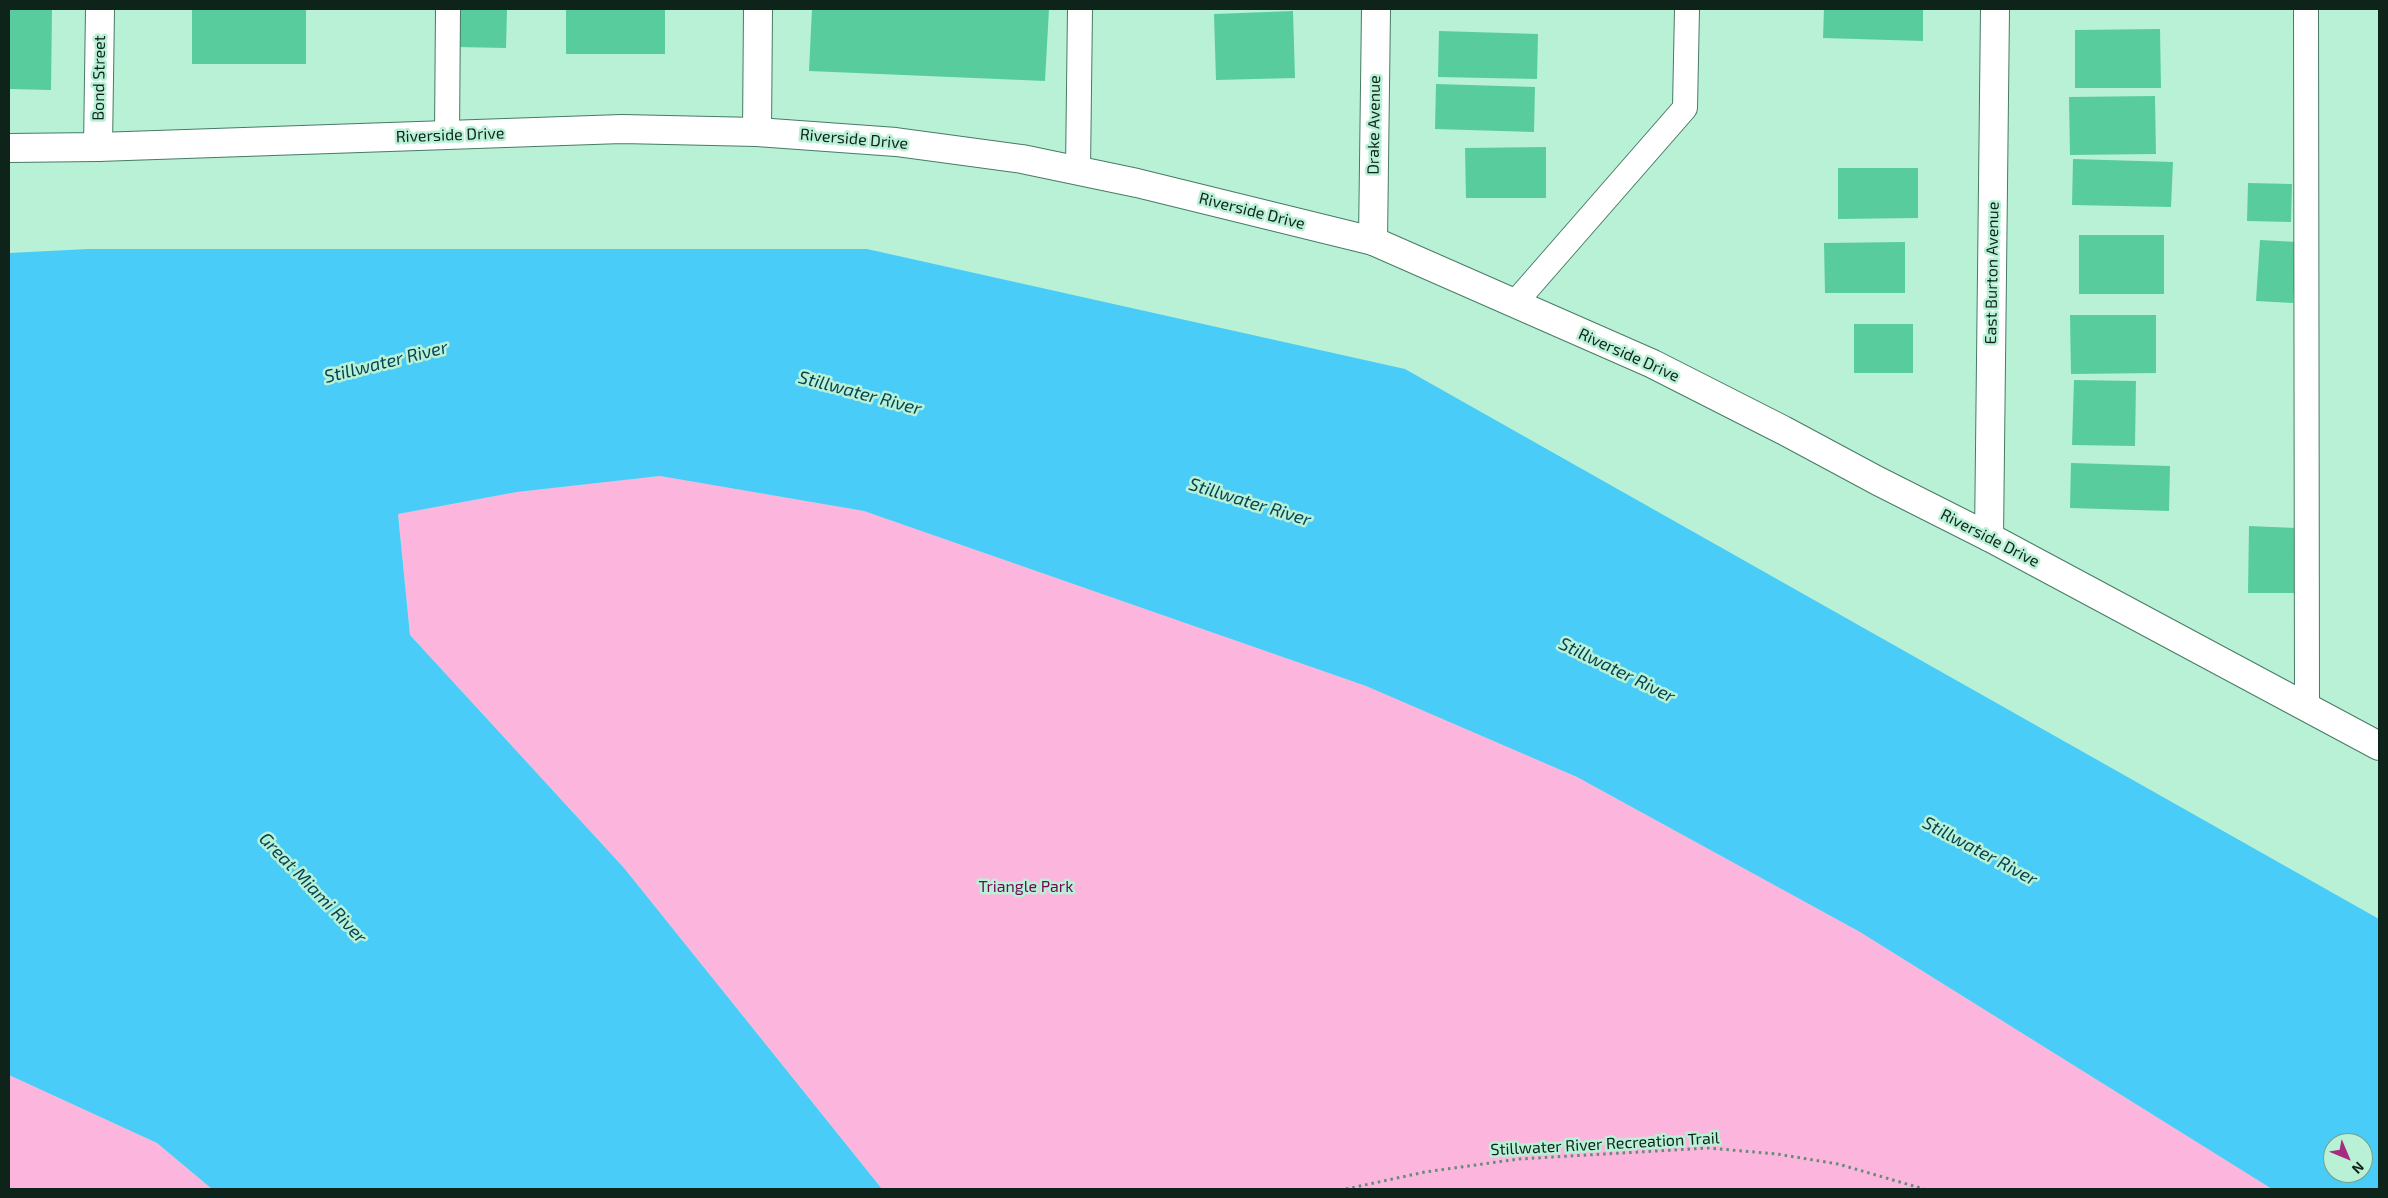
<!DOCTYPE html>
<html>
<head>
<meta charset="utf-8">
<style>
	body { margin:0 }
	#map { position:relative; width:2388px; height:1198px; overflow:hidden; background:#b9f1d6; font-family:"Exo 2",sans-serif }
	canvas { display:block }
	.frame { position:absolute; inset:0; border:10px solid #0e241b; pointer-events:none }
	.north { position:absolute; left:2323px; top:1133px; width:50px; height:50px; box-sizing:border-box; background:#b9f1d6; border:1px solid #759f8b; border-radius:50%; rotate:135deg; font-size:14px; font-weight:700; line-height:20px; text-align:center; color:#0e241b }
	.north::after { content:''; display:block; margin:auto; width:18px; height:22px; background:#a72c7f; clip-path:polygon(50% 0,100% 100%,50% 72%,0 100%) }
</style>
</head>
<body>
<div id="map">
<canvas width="2388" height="1198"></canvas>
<div class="frame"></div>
<div class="north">N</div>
</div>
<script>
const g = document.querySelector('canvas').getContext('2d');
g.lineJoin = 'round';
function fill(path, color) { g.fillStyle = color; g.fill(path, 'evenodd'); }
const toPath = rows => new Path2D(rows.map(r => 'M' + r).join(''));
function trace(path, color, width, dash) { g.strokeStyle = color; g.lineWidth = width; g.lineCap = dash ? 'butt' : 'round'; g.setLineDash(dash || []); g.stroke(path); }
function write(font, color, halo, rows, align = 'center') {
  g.font = font + ' "Exo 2",sans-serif'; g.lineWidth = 5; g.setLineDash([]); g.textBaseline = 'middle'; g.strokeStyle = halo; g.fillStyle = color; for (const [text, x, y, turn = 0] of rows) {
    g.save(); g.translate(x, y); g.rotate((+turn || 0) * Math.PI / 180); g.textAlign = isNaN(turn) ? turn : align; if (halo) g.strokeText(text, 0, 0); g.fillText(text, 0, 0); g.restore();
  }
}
fill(toPath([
	[660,476,864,511,1366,686,1577,777,1860,932,2272,1189,882,1189,624,868,410,635,398,514,517,492],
	[9,1075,157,1143,212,1189,9,1189]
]), '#fcb6de');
fill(toPath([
	[88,249,867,249,1405,369,2379,919,2379,1189,2272,1189,1860,932,1577,777,1366,686,864,511,660,476,517,492,398,514,410,635,624,868,882,1189,212,1189,157,1143,9,1075,9,253],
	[2333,1143,2363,1143,2363,1173,2333,1173]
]), '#49cdf8');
fill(toPath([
	[9,9,52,9,51,90,9,89],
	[192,9,306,9,306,64,192,64],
	[457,9,507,9,506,48,457,47],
	[566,9,665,9,665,54,566,54],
	[812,9,1049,9,1045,81,809,71],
	[1824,9,1923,9,1923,41,1823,38],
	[1293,11,1295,78,1216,80,1214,14],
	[2160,29,2161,88,2075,88,2075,30],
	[1439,31,1538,34,1537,79,1438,77],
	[1436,84,1535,87,1534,132,1435,129],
	[2155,96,2156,154,2070,155,2069,97],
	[1546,147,1546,198,1466,198,1465,148],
	[2073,159,2173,162,2171,207,2072,205],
	[1838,168,1918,168,1918,218,1838,219],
	[2248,183,2292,184,2291,222,2247,221],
	[2079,235,2164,235,2164,294,2079,294],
	[2260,240,2297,242,2293,303,2256,301],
	[1905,242,1905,293,1825,293,1824,243],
	[2070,315,2156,315,2156,373,2071,374],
	[1854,324,1913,324,1913,373,1854,373],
	[2074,380,2136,381,2135,446,2072,445],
	[2071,463,2170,466,2169,511,2070,508],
	[2249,526,2296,528,2294,593,2248,593]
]), '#58cc9d');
const lane = toPath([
	[2306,9,2307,706],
	[447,135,448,9],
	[1078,170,1080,9],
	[1514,304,1685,108,1687,9]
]);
const street = toPath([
	[757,132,758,9],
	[98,147,100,9],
	[1373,241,1376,9],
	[1989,537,1995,9]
]);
const secondary = toPath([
	[9,148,98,147,622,129,757,132,896,142,1022,159,1137,183,1373,241,1653,364,1783,430,1878,481,1989,537,2379,746]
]);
trace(lane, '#477b64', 26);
trace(street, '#477b64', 30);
trace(secondary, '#477b64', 30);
trace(toPath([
	[1346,1189,1425,1172,1519,1159,1708,1148,1777,1154,1838,1164,1924,1189]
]), '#648b79', 3, [2.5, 4]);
trace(lane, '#fff', 24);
trace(street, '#fff', 28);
trace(secondary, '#fff', 28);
write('16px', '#0e241b', '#b9f1d6', [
	["Bond Street",99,78,-89],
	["Drake Avenue",1374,125,-89],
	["Riverside Drive",450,135,-2],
	["Riverside Drive",854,139,5],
	["Riverside Drive",1252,211,14],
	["East Burton Avenue",1992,273,-89],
	["Riverside Drive",1629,355,24],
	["Riverside Drive",1990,538,27],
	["Stillwater River Recreation Trail",1605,1144,-3]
]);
write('16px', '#750556', '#b9f1d6', [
	["Triangle Park",1026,887]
]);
write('italic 18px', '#074254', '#b9f1d6', [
	["Stillwater River",386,362,-14],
	["Stillwater River",860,393,15],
	["Stillwater River",1250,502,17],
	["Stillwater River",1617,670,26],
	["Stillwater River",1980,851,28],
	["Great Miami River",313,888,46]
]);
</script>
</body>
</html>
